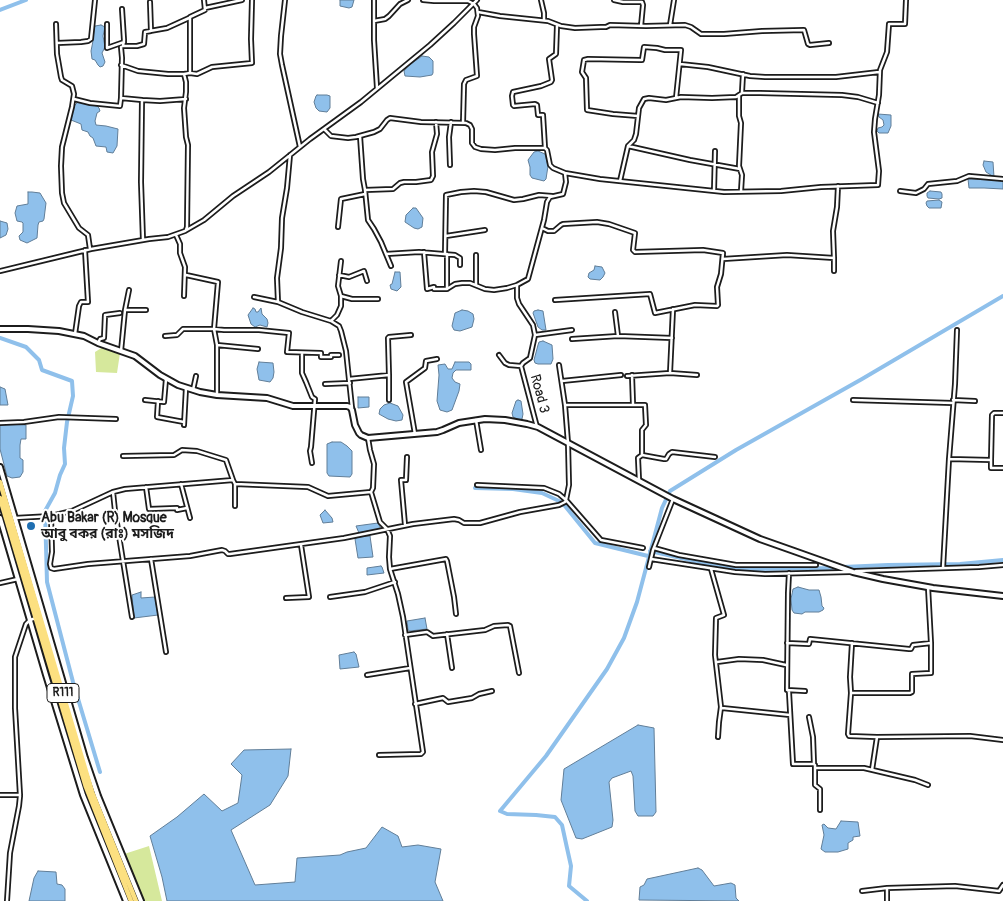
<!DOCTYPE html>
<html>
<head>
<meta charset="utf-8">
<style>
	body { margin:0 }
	canvas { display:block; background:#fff }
</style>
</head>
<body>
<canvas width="1003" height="901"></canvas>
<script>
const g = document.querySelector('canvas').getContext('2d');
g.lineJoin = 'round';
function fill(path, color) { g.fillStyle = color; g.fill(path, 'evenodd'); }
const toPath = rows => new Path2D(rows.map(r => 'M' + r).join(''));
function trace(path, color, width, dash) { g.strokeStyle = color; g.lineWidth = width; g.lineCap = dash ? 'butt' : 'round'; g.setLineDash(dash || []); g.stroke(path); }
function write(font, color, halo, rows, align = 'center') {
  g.font = font + ' Pangolin,"Noto Sans Bengali",sans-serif'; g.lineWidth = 4; g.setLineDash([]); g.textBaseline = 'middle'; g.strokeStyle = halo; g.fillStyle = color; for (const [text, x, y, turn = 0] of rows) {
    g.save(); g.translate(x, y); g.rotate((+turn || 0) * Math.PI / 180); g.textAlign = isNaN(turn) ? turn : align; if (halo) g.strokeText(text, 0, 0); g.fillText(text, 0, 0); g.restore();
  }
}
fill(toPath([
	[103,347,120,353,117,373,96,372,95,352],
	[149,846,162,901,136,901,118,856]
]), '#d6e89c');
const water = toPath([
	[340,0,354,0,352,7,349,8,340,6,340,0],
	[101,25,105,27,103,36,105,47,102,53,105,62,103,66,100,67,98,65,95,60,92,59,91,51,93,41,94,28,95,26,101,25],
	[422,56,429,57,433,61,433,73,432,75,420,77,405,76,404,71,408,66,422,56],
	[317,95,327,95,330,96,330,108,327,112,319,111,316,108,314,102,316,96,317,95],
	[78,102,97,106,99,108,100,111,97,113,95,121,96,125,106,126,118,129,117,146,113,153,107,152,106,147,96,146,93,138,90,136,88,132,82,130,81,124,71,120,73,109,75,105,78,102],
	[878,114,891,115,891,126,888,133,879,133,877,131,878,128,882,127,884,125,883,120,879,117,878,114],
	[538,151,545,154,548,166,546,179,544,181,532,178,530,175,530,167,528,160,534,152,538,151],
	[984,161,993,162,994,177,986,172,983,165,984,161],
	[968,179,1003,180,1003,189,984,188,969,188,968,179],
	[930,191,941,192,942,194,942,198,939,199,928,198,927,196,927,193,930,191],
	[28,192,32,192,40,193,46,203,44,219,43,221,39,222,38,225,37,238,27,243,20,240,19,236,23,232,23,223,22,222,17,221,15,213,17,206,28,204,28,192],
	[939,200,942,202,941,208,929,208,927,206,926,203,927,201,939,200],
	[413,208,416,208,423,218,422,227,418,229,414,228,405,222,406,215,413,208],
	[0,221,7,223,8,229,6,235,0,238,0,221],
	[595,266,602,267,605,273,603,277,600,280,590,279,588,277,589,273,594,270,595,266],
	[395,272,400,272,401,287,397,291,391,289,390,285,392,284,395,272],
	[253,308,255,309,256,312,258,312,261,308,262,314,267,319,268,323,267,327,260,325,255,327,251,324,248,315,253,308],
	[462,310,468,311,473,314,474,319,472,327,460,331,454,330,452,326,455,313,462,310],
	[538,310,543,311,546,330,542,330,538,327,533,313,534,311,538,310],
	[543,341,552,345,553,359,551,364,538,364,535,363,534,360,538,345,539,342,543,341],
	[259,362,273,363,274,372,273,378,270,382,259,380,257,369,259,362],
	[455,362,469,362,471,364,471,370,456,370,453,373,452,378,455,382,460,384,459,391,452,410,447,412,440,410,437,401,439,375,438,365,445,364,448,369,452,369,455,362],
	[0,387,5,389,8,405,0,405,0,387],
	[358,397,369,397,369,407,358,408,358,397],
	[518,400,521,401,523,414,522,419,519,420,513,417,512,413,516,401,518,400],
	[390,403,398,406,403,415,402,420,396,421,388,419,379,414,380,409,384,405,390,403],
	[10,424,26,425,26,439,21,439,20,445,20,458,23,460,23,472,20,477,12,478,7,476,0,449,0,425,10,424],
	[332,442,341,442,347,446,352,451,352,474,350,477,329,476,327,473,327,444,332,442],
	[325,510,332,518,333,522,323,523,320,515,325,510],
	[378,523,381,529,359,533,356,526,378,523],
	[370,536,373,557,358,558,355,539,358,537,370,536],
	[381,566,382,567,384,573,367,575,367,568,381,566],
	[798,587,809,590,819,590,821,597,822,606,824,608,823,610,819,612,805,612,802,614,794,613,792,610,791,599,793,589,798,587],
	[141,592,141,598,155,597,158,615,134,618,132,595,141,592],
	[425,618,427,629,410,631,408,630,407,621,425,618],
	[354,652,356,654,359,667,340,669,339,655,354,652],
	[638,725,654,728,656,812,653,816,638,816,635,811,633,776,631,771,612,778,609,782,613,820,612,827,582,839,576,838,561,800,564,769,638,725],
	[291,749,288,776,270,805,231,830,255,885,295,882,297,858,340,855,347,852,366,848,382,827,398,836,402,847,418,845,441,849,435,882,443,901,167,901,162,877,150,836,177,817,204,794,222,811,238,803,242,775,231,764,244,750,291,749],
	[841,821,858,822,860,836,853,837,853,840,848,843,848,849,838,852,825,852,821,849,824,835,822,825,824,824,828,828,836,829,841,821],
	[698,868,702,870,714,886,731,883,735,885,736,898,739,901,639,900,640,887,644,885,647,879,698,868],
	[38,871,56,872,57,884,62,885,65,889,65,901,29,901,34,878,38,871]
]);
fill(water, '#8fc0eb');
trace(water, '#617e98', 1);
trace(toPath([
	[0,10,26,0],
	[0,338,26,347,39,360,42,370,72,381,73,396,67,422,64,448,65,464,60,475,55,493,45,511,47,582,73,682,100,772],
	[475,488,513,489,542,493,559,501,565,506,595,543,648,556],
	[650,551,721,567,756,569,830,568,843,567,888,565,960,564,1003,560],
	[587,901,569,886,571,866,567,848,562,825,555,817,536,815,507,814,500,811,546,756,607,669,624,638,637,602,662,508,670,491,736,450,862,379,1003,296]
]), '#8fc0eb', 4);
const street = toPath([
	[285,0,281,36,280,54,282,65,300,147],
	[374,0,374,40,377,88],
	[423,0,434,1,468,1,474,4,477,8,478,16,474,27,474,34,477,76,466,80,464,84,463,123],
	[541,0,544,13,544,20],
	[614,0,623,2,642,2,643,5,641,26],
	[205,8,242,0],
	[122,9,124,40,123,46,121,47,122,58,121,98,142,100],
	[478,12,500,16,548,21,561,26,575,28,601,27,606,27,610,25,646,26,685,25,691,27,701,34,724,34,762,31,804,30,808,44,810,45,829,43],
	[374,21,385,19,389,16,400,4,408,0],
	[56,24,57,54,61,77,62,80,72,86,74,94,72,107,62,147,61,166,62,193,64,203,79,228,88,235,90,249],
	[107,24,107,48,124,42],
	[670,25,674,0],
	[150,31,167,28,189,18],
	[57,43,81,42,88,41,91,39,95,0],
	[123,46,137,46,144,44,145,32,151,31,150,2],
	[680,64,708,67,750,76,765,77,836,77,879,72],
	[121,65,138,71,168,74,183,74],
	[190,73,197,74,212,67,252,63,251,39,252,0],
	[742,92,743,74],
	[739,96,739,116,741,123,739,166,742,175,741,191],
	[74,99,90,103,120,106,121,98],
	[638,116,613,114,587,110,586,78,582,72,584,60,588,59,640,60,642,60,644,47,657,48,665,50,681,50,676,98],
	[324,129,331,136,348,138,356,137,374,132,380,129,387,120,390,118,421,122,466,123,470,125,472,129,472,143,475,147,481,149,495,150,515,148,545,148,547,150,550,165,553,168,565,173,566,182,563,194,550,197,547,202,544,220,528,279,517,285,507,288,494,290,485,289,470,283,462,283,455,284,447,289,434,289,434,287,427,289,424,252],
	[360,136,363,179,365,190,368,220,374,229,381,242,391,266],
	[628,146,690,160,740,169],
	[545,148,543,115,538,115,537,105,535,104,514,106,513,105,512,96,513,92,541,86,551,82,552,80,549,59,556,54,557,25],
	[450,165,449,137,451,122],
	[565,173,600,179,724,192,781,191,821,187,878,185,879,171,874,132,875,119,879,95,880,70,887,52,889,24,905,24,906,0],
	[620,181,628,146,634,140,636,134,639,108,644,99,649,98,666,100,681,97,712,98,736,97,742,93,760,93,842,95,858,97,878,103],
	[365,190,393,189,400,183,404,182,416,182,431,180,433,176,432,152,437,134,436,122],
	[714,191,715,151],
	[900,191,916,193,924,189,928,184,957,181,969,176,1003,179],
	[338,227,341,199,365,194],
	[542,228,548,231,554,231,561,225,563,224,597,222,609,224,635,233,633,250,635,252,703,250,723,253,721,274,717,287,718,305,717,306,695,305,655,313,650,294,555,300],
	[186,230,187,227,188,145,186,137,184,108,186,92,186,82,184,74,190,73,190,17,205,10,204,0],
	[176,235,180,244,180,253,185,267,184,296],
	[446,236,485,230],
	[143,240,141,182,142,100,160,101,186,99],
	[386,254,419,252,455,255,460,258,460,265],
	[445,254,446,195,461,192,474,191,486,192,514,200,523,199,539,195,552,196],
	[834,258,833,231,837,207,838,186],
	[723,259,787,255,834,258,834,271],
	[0,271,91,249,149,239,168,237,185,231,204,220,233,196,269,172,310,139,361,102,430,45,454,23,477,0],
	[186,275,218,282,214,329,217,345],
	[339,275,349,277,364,271,367,281],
	[476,285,476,255],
	[517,285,517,298,519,304,533,325,535,335,530,358,523,363,521,366,537,427],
	[447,289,447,254],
	[341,296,352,299,378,299],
	[254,297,278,302,302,312,331,321,339,326,341,331,346,351,352,408],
	[278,302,277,278,281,248,282,218,287,188,290,155],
	[125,310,129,290],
	[615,312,618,336],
	[331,321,337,315,341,306,341,296,338,286,341,261],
	[75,334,79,306,81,302,88,302,85,250],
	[535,335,572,330],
	[165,336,177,335,183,329,214,329,224,330,259,330,289,333,287,352,321,353,321,357,331,357,331,355,339,355],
	[572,339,618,336,672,338],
	[98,343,100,339,104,338,105,315,120,313],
	[121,351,125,310,146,310],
	[302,353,302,373,306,382,312,397,315,399,311,447,310,451,312,463],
	[499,355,505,363,509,365,521,366],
	[670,373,673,309],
	[389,375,389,400],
	[632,375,633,404],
	[627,376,670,373,697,375],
	[349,379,389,375,388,338,389,337,411,335],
	[562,381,621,375],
	[325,384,350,383],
	[193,390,196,376],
	[217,395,217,345,258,349],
	[145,400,164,402,166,379],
	[853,400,953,403],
	[953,400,975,401],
	[158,401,157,417,184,422],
	[565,405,645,405,646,425,642,430,642,455,638,458,639,480],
	[1003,413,994,413,992,415,991,460,991,468,1003,468],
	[476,420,481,450],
	[0,423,24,422,59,417,116,419],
	[184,425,186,388],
	[415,434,406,382,425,368,426,361,437,359],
	[368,438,370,450,374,464,373,488,371,492,380,522,387,529,390,536,389,557,390,569,398,594,403,617,423,752,421,754,379,755],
	[642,455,664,459,666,459,669,454,672,452,715,457],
	[123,456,174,455,182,450,197,451,226,460,233,480],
	[949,459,991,460],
	[181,484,190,518],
	[477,485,544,488,559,494,566,500,601,540,643,548],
	[146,487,149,509,177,508,177,510,187,508],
	[113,492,115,511,132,617],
	[235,506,235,484],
	[51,516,52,552,50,564,51,568,54,569,88,564,190,556,222,550,225,551,228,554,230,554,344,538,413,524,454,519,459,520,464,523,480,523,520,512,559,505,565,502,566,500,569,485,568,443,565,405,559,365],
	[15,518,51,516,72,511,113,492,125,489,233,480,235,484,308,487,328,496,371,492],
	[405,525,401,480,406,480,407,457],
	[654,548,679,555,736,565,816,565],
	[151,559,166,652],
	[651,559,735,572,765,574,850,572],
	[649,567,653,550,673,499],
	[943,568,949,459,955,384,957,330],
	[390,569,446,559,447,561,454,597,456,614],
	[711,569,724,615,716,618,715,655,721,707,719,722,718,737],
	[856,571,979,567,1003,565],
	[789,573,788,593,787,689,789,692,793,764,813,764,815,765,815,785,820,789,820,810],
	[0,583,18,579],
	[330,597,365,592,395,582],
	[286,598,309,597,301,545],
	[447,634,452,668],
	[405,635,427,632,433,636,485,630,494,626,508,625,510,626,519,673],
	[787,643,809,644,810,639,909,649,911,649,913,645,931,643],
	[852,643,850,677,851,693,848,734,849,736,877,737,970,736,1003,740],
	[717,662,739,659,763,660,786,665],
	[367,675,410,668],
	[787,690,805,691],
	[851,693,910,693,912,692,912,674,931,673,931,643,928,587],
	[415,704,443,698,448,702,472,698,479,694,492,691],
	[722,708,790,715],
	[809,717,813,737,814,764],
	[815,768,864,768,915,780,928,785],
	[872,770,877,737],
	[0,795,20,795,15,708,15,657,26,624,30,620,36,618],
	[887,888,887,901],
	[862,891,887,888,955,886,999,891,1003,885],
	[7,901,10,853,19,806,20,796]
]);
const secondary = toPath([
	[0,329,28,329,59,331,84,336,98,343,135,356,160,375,178,385,200,392,217,395,267,398,293,406,347,406,350,407,352,410,355,425,359,433,361,435,368,438,437,432,443,430,459,423,485,419,505,420,527,424,538,427,673,499,760,539,794,551,853,572,883,579,933,588,1003,596],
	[0,467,85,758,98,796,141,901],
	[0,518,46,675,83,795,126,901]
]);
const primary = toPath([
	[0,482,92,792,136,901],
	[0,498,86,787,131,901]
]);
trace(street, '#1c1c1c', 6);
trace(secondary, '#1c1c1c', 8);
trace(primary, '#1c1c1c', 8);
trace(street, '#fff', 2.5);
trace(secondary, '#fff', 4);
trace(primary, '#fce080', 4.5);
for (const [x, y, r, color] of [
	[31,526,5,"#1f6fb2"]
]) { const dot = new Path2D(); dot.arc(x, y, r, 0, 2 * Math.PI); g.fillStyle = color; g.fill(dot); trace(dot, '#fff', 2); }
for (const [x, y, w] of [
	[63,693,32]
]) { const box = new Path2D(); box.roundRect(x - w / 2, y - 9.5, w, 19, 4); g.fillStyle = '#fff'; g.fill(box); trace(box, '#1c1c1c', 1); }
write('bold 12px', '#1c1c1c', null, [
	["R111",63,693]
]);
write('14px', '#1c1c1c', '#fff', [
	["Road 3",539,394,75]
]);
write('bold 14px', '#1c1c1c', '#fff', [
	["Abu Bakar (R) Mosque",41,518],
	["আবু বকর (রাঃ) মসজিদ",41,534]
], 'left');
</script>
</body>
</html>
